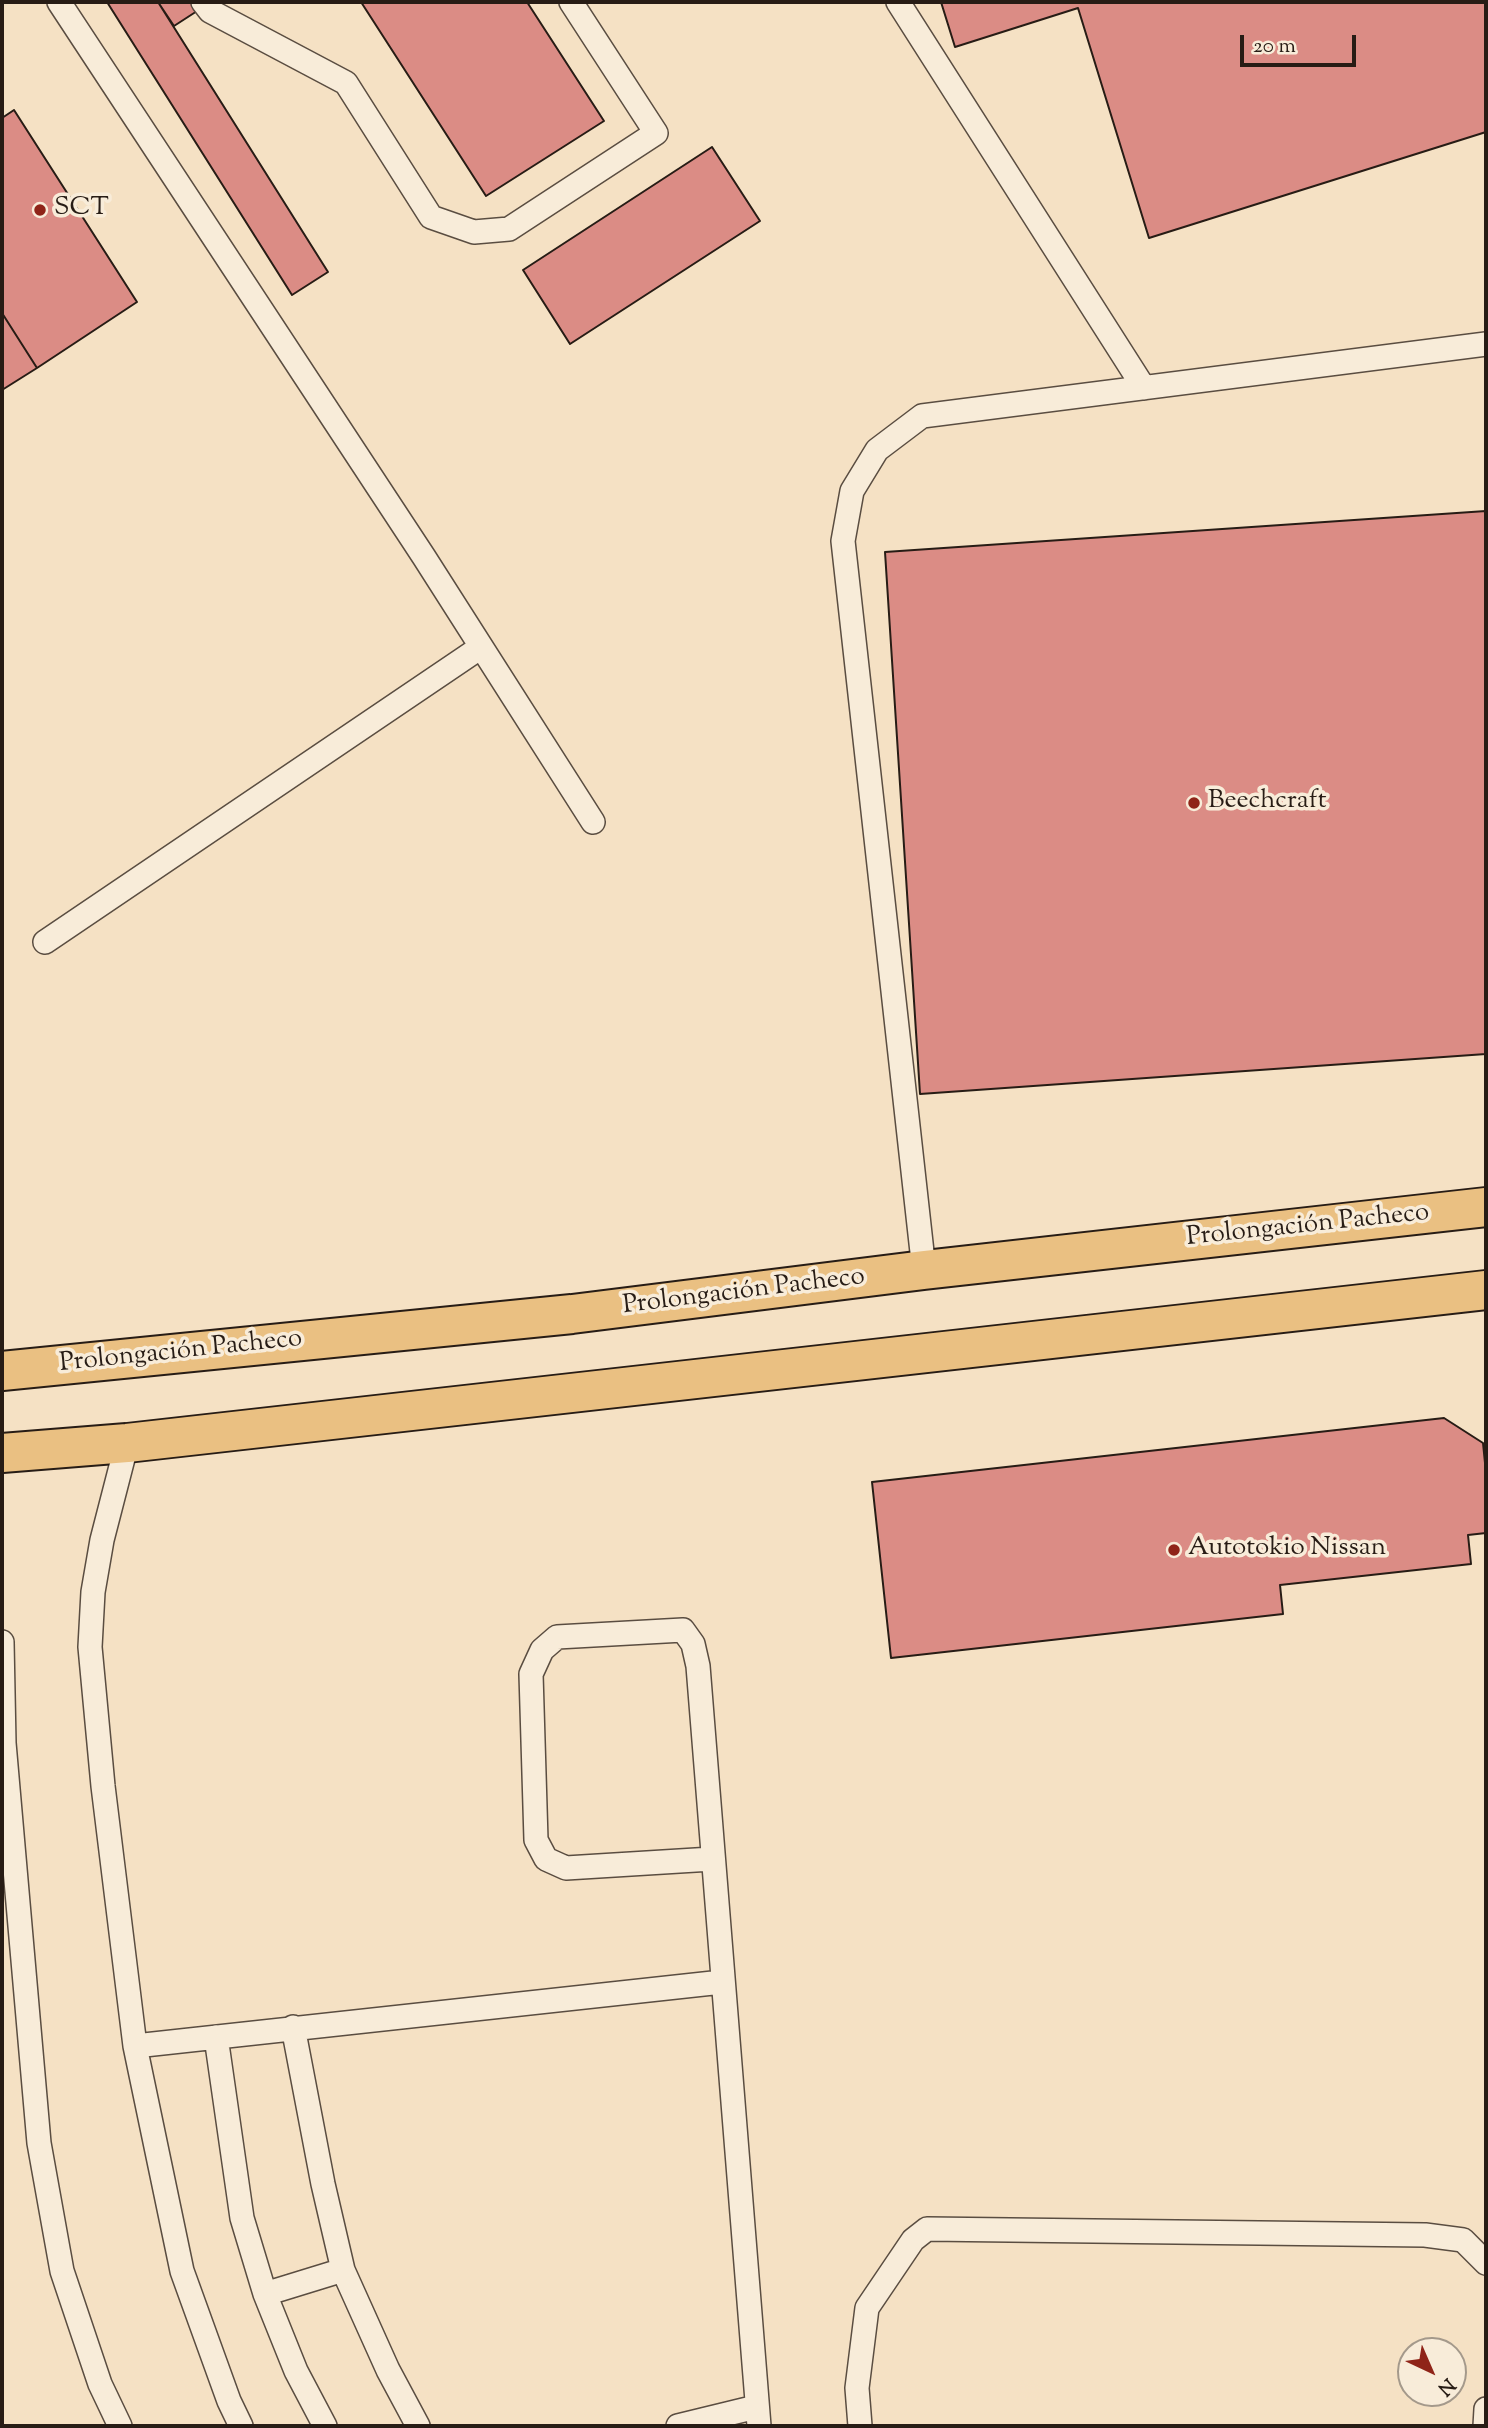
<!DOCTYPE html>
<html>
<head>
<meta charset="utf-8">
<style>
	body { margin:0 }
	#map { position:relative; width:1488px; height:2428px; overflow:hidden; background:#f5e1c4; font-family:"Sorts Mill Goudy",serif }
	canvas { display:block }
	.frame { position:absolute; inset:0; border:4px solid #271c15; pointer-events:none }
	.north { position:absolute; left:1397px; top:2337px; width:70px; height:70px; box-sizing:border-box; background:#f8ecd9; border:2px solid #a4998b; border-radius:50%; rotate:136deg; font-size:19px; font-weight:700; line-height:28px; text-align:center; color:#271c15 }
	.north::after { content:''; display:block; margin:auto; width:24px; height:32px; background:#8f2418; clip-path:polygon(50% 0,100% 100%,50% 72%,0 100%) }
	.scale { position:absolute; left:1240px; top:35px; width:116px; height:32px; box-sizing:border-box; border:4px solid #271c15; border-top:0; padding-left:9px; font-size:21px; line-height:24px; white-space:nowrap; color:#271c15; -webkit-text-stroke:5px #f8ecd9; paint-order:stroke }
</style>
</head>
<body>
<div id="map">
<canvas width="1488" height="2428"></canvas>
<div class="frame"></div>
<div class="north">N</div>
<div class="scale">20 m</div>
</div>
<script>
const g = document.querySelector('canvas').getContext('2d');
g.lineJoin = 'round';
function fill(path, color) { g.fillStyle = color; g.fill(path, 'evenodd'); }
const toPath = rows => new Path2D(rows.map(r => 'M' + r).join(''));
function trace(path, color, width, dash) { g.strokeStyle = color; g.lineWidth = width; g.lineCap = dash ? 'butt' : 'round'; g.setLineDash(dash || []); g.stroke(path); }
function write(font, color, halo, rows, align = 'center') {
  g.font = font + ' "Sorts Mill Goudy",serif'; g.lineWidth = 7; g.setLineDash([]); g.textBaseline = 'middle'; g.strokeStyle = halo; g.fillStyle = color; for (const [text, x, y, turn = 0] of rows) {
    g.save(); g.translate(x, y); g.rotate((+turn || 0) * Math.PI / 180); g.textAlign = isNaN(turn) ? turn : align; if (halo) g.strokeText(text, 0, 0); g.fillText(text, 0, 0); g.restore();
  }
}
const building = toPath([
	[107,2,158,2,328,272,292,295,107,2],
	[158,2,211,2,174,26,158,2],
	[361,2,527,2,604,121,486,196,361,2],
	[941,2,1486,2,1486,132,1149,238,1078,8,955,47,941,2],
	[14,110,137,302,37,368,2,313,2,118,14,110],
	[712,147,760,221,570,344,523,270,712,147],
	[2,313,37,368,2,390,2,313],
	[1486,511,1486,1054,920,1094,885,552,1486,511],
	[1444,1418,1483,1443,1486,1473,1486,1533,1468,1535,1471,1564,1280,1585,1283,1614,891,1658,872,1482,1444,1418]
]);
fill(building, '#db8c85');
trace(building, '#271c15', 2);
const service = toPath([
	[59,2,424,557,593,822],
	[203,2,210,11,346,83,431,217,474,232,509,229,656,133,571,2],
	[898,2,1144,388],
	[45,942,481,647],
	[924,1270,843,541,852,491,877,450,922,416,1486,344],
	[127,1443,102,1540,93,1592,90,1647,103,1786,135,2046,182,2271,229,2401,241,2426],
	[2,1642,4,1743,39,2143,62,2271,100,2384,120,2426],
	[712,1859,566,1868,546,1859,536,1840,531,1674,542,1650,557,1637,683,1630,693,1644,698,1666,759,2426],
	[293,2027,323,2184,343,2270,388,2370,418,2426],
	[216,2037,242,2218,265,2294,296,2371,325,2426],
	[135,2046,722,1982],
	[265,2294,343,2270],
	[678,2426,756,2407],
	[860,2426,857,2388,867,2308,913,2240,927,2229,1425,2235,1463,2240,1486,2263],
	[1485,2426,1486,2409]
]);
const primary = toPath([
	[2,1371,572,1314,924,1270,1486,1207],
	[2,1453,127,1443,1486,1290]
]);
trace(service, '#5a4d41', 26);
trace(primary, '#271c15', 42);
trace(service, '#f8ecd9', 23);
trace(primary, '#eac082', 38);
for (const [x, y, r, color] of [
	[40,210,7,"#8f2418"],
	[1194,803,7,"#8f2418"],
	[1174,1550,7,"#8f2418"]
]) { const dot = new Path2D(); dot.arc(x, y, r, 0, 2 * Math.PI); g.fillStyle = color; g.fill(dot); trace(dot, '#f8ecd9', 2.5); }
write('26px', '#271c15', '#f8ecd9', [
	["SCT",54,210],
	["Beechcraft",1208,803],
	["Autotokio Nissan",1188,1550]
], 'left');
write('26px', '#271c15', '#f8ecd9', [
	["Prolongación Pacheco",1308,1227,-6],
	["Prolongación Pacheco",744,1293,-7],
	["Prolongación Pacheco",181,1353,-6]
]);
</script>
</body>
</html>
